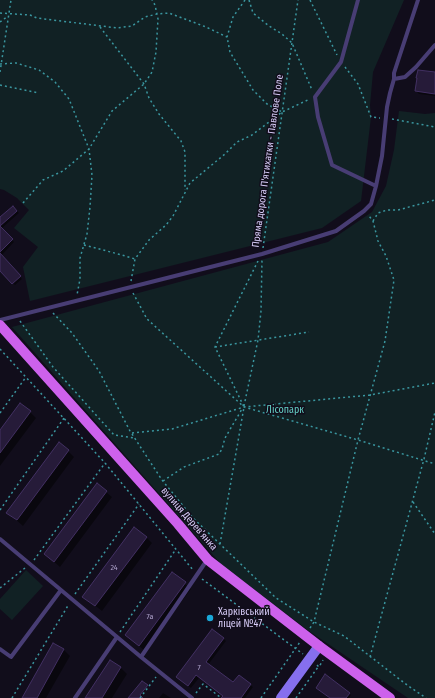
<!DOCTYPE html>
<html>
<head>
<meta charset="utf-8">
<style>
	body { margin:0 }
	canvas { display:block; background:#110d1b }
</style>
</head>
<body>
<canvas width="435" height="698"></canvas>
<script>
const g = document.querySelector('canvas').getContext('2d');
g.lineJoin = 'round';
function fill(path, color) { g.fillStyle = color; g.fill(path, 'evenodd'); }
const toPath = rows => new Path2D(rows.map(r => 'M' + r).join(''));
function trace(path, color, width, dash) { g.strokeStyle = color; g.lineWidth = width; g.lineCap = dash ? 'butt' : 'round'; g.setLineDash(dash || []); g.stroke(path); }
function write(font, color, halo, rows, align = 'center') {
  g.font = font + ' "Fira Sans Condensed",sans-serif'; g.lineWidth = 3; g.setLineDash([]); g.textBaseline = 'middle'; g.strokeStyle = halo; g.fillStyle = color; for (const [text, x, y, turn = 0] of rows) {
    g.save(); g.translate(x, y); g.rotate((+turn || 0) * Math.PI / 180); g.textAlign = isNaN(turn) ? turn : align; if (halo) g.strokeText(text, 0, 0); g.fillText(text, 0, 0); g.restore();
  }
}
fill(toPath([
	[0,0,404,0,373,72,370,105,371,117,361,201,322,228,30,301,23,267,38,247,14,228,29,210,17,198,4,190,0,189],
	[399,111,425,114,435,113,435,698,408,698,309,631,221,564,12,327,328,242,372,212,386,186,394,150],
	[26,570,43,586,12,620,0,609,0,599]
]), '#112124');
fill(toPath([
	[435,73,435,96,419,94,416,91],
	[13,207,19,213,1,229,14,242,1,256,22,279,15,285,0,270,0,219],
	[30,412,36,418,0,466,0,432],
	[68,451,74,457,23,526,8,513],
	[106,492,112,497,60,567,45,554],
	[146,537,152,543,102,611,84,597],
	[172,573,191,589,145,651,126,635],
	[223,638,226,641,208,665,233,684,250,685,253,687,245,698,223,698,224,696,199,678,191,688,181,680],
	[53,644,64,650,70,656,46,698,23,698],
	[110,661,121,668,127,674,112,698,86,698],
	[143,682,148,686,139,698,131,698],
	[163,693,171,698,159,698],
	[349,693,351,695,349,698,330,698]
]), '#0007');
const building = toPath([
	[418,70,435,72,435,94,415,91,417,78,416,78,418,70],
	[13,206,17,211,0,226,0,217,13,206],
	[0,226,13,239,0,252,0,226],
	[0,253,21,276,12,284,0,271,0,253],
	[20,403,31,411,0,453,0,430,20,403],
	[59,442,69,450,17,520,6,513,59,442],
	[97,483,107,491,54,562,44,554,97,483],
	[134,527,147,537,95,606,82,597,134,527],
	[172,572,186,582,139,646,125,635,172,572],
	[212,629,224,638,206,662,233,682,239,675,251,684,241,698,221,698,223,696,196,675,188,686,176,677,212,629],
	[53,643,64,649,37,698,22,698,53,643],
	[110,660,121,667,102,698,85,698,110,660],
	[325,674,350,693,346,698,330,698,316,688,325,674],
	[142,681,148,685,140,695,143,698,128,698,142,681]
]);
fill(building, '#261b39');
trace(building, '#423062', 1);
trace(toPath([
	[245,0,233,17,227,37,230,52,253,90,267,104,282,112],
	[249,0,253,13,269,26,282,34,292,43,312,90],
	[310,0,337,55],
	[0,13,30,15,37,18,117,28,132,26,145,17,157,14,169,13,206,27,227,37],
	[0,22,8,16],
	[100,27,144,84,149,98,159,114,181,141,185,152,185,190],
	[0,64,16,63,39,70,55,82,69,99,89,149,92,175,90,207,87,234,80,258,80,279,77,295],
	[345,67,358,84,371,117,380,118],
	[0,72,11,0],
	[0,85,39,93],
	[392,119,435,127],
	[23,203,43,180,63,171,89,149,112,111,144,84,152,72,156,52,158,19,155,5,152,0],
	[373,221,378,213,387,210,398,210,435,200],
	[84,245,122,255,135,259],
	[263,248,298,0],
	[131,281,135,259,149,240,166,225,173,216,190,183,225,154,237,142,252,135,282,112,310,99],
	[133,293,147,319,244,407,358,440,435,464],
	[53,313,72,333,99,371,131,433,172,429,244,407,370,395,435,383],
	[20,321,53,367,114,435,135,438],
	[215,347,309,332],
	[0,349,105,463,193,570],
	[244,406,258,340,261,311,262,259],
	[0,413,26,377],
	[132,434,162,480,193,518,276,598,314,622,344,636,407,685,426,698],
	[163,481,184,467,219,454,222,449,225,438,242,409],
	[413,502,435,534],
	[0,510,64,418],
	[220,544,244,407,215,347,258,261],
	[34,560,105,463],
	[202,579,303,654],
	[0,588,25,568],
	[75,594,139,504],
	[310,628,314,622,358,440,385,341,394,280,386,256,378,241,373,221,369,216],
	[120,632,176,549],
	[370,657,424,459,435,412],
	[317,665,319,667,323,660],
	[196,693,203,684,220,697,219,698],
	[12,698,69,604],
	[140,698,156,677],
	[261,698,300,642],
	[296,698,318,667]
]), '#3a969f', 1.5, [2, 3]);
trace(toPath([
	[358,0,341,62,315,97,318,117,332,165,376,186],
	[394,79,405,77,416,67,435,45],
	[0,320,262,254,336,231,364,211,371,204,376,186,382,156,387,107,390,93,394,79,394,73,418,0],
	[0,539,141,657,192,698],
	[0,649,11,657,61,590],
	[141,657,207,560],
	[75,698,117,637]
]), '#483d74', 4);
trace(toPath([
	[281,698,319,646]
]), '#866fee', 10);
trace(toPath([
	[0,325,178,524,208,560,319,646,390,698]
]), '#cd61ec', 10);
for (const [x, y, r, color] of [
	[210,618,4,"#1aa8d8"]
]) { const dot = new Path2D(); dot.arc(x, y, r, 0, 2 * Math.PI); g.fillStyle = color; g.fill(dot); trace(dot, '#110d1b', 1.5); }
write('8px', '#aca0c9', null, [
	["24",114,568],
	["7а",150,617],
	["7",199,668]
]);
write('10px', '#d8cdf9', '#110d1b', [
	["Пряма дорога П'ятихатки - Павлове Поле",268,161,-82],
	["вулиця Дерев’янка",189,519,49]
]);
write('10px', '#63cfc4', '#110d1b', [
	["Лісопарк",285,410]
]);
write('10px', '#d8cdf9', '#110d1b', [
	["Харківський",218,612],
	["ліцей №47",218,624]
], 'left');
</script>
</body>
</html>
